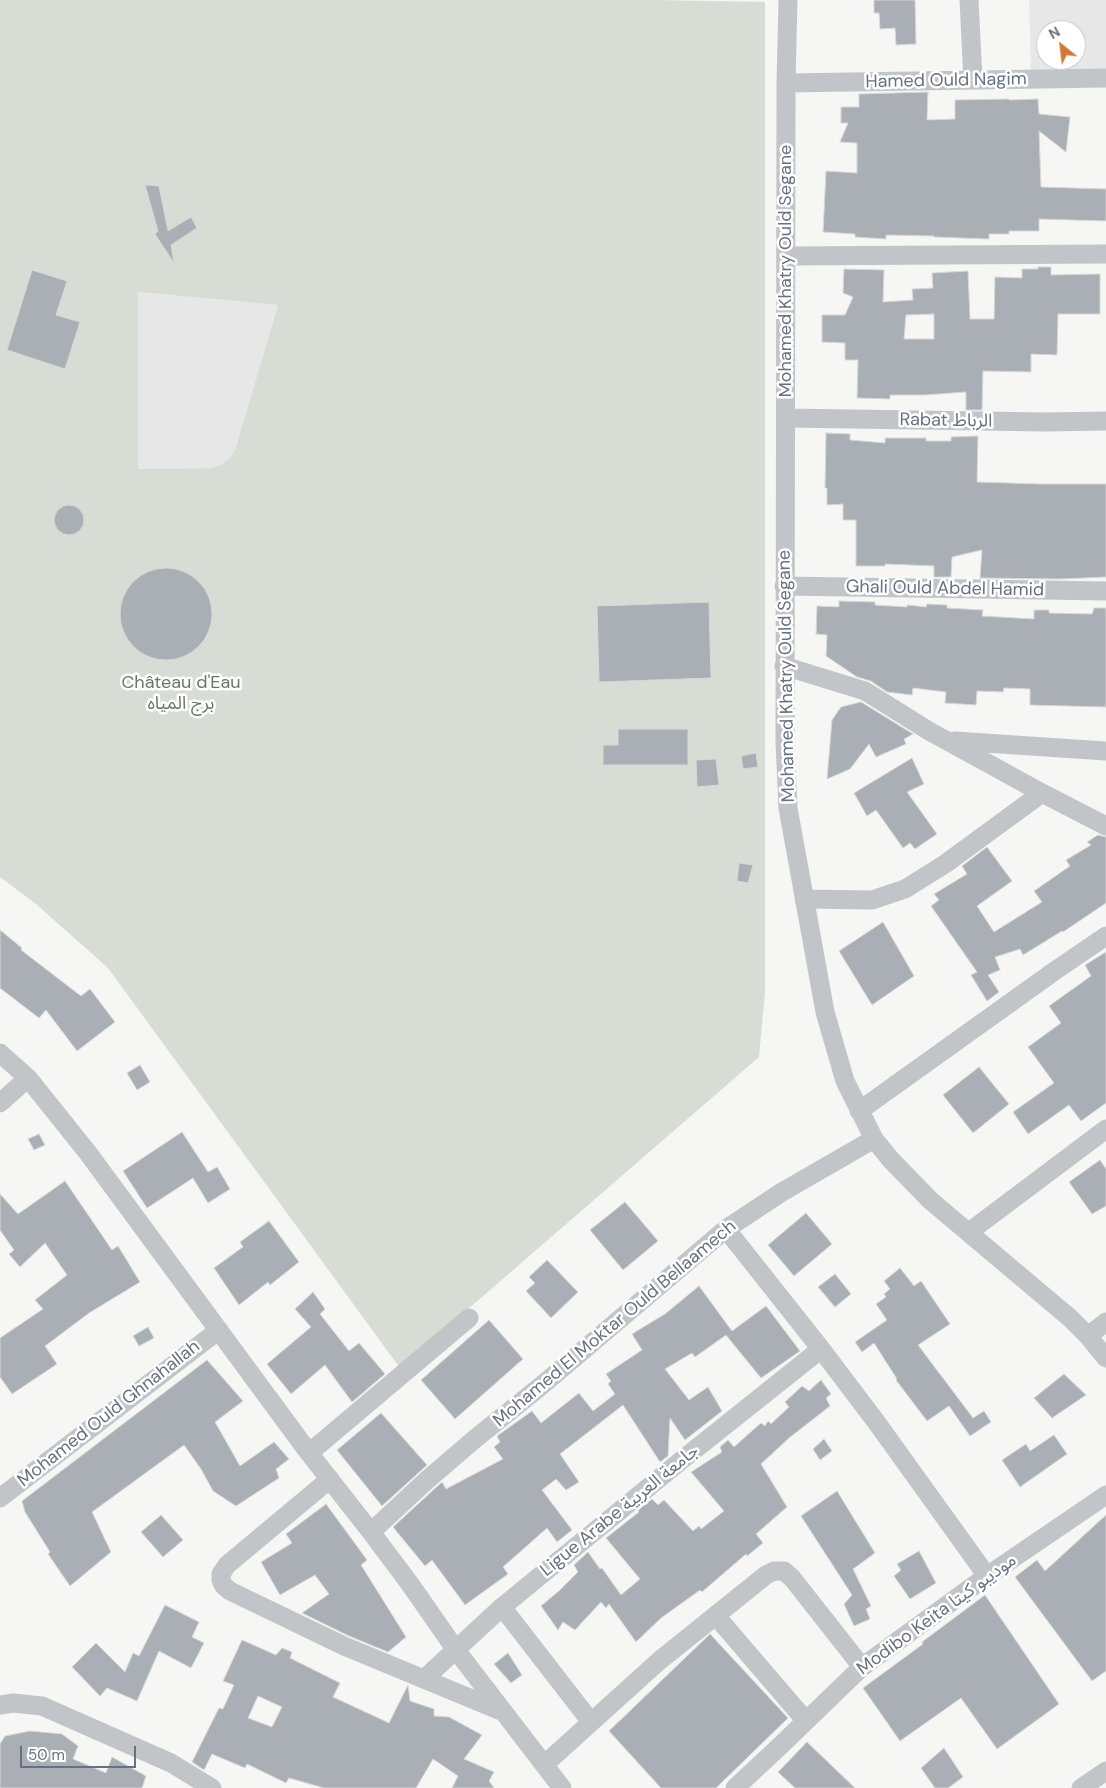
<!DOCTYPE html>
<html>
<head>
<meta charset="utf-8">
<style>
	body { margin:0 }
	#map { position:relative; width:1106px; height:1788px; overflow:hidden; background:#f6f6f4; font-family:"DM Sans",sans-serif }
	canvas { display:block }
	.north { position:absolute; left:1036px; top:20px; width:50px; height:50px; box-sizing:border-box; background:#fff; border:1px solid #c3c6cd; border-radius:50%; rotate:331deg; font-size:14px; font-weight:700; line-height:20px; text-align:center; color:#687181 }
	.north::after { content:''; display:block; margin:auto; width:18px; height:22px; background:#d17939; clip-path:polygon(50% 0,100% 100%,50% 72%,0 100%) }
	.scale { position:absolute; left:20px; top:1746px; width:116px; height:22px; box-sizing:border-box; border:2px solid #687181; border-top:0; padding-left:6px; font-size:15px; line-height:18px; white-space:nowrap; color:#687181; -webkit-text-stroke:4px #fff; paint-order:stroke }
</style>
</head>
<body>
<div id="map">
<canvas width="1106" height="1788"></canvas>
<div class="north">N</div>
<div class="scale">50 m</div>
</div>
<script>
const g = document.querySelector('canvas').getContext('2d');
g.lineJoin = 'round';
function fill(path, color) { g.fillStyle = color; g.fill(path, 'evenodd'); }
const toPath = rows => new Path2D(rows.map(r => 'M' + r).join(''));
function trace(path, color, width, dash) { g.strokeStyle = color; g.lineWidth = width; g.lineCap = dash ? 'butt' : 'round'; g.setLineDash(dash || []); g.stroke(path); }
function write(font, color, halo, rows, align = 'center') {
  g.font = font + ' "DM Sans","Noto Sans Arabic",sans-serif'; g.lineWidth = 5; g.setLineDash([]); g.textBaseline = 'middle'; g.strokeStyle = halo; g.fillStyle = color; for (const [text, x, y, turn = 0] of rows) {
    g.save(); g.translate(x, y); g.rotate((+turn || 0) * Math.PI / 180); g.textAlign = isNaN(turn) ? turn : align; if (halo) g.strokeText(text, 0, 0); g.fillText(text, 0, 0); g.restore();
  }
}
fill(toPath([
	[1029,0,1106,0,1106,74,1031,75],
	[1046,30,1076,30,1076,60,1046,60],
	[137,292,278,305,235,450,229,459,221,465,211,468,138,469]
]), '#e7e7e7');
fill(toPath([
	[0,0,655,0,765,2,765,992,759,1057,400,1368,108,968,36,904,0,877],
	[138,292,278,305,235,450,229,459,221,465,211,468,138,469]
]), '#d7ddd5');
const building = toPath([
	[874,0,915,0,916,44,896,45,895,28,880,29,879,13,874,13,874,0],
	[928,92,927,120,955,119,955,100,1009,99,1009,100,1038,99,1039,114,1070,117,1066,152,1039,131,1041,187,1106,189,1106,221,1039,219,1039,231,1009,231,1009,234,989,234,989,239,934,237,934,236,886,235,886,239,855,237,855,234,823,232,826,171,857,173,857,143,840,142,848,123,841,123,841,107,859,107,859,94,928,92],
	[145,185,159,186,168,231,191,217,197,228,171,245,174,263,155,234,158,231,145,185],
	[1038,267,1051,267,1051,275,1100,274,1100,314,1058,314,1057,355,1031,354,1031,372,983,371,982,410,966,410,966,392,925,395,890,395,890,399,857,398,858,360,845,360,845,343,822,342,822,315,845,315,853,297,843,293,844,269,884,270,883,302,913,300,912,289,933,288,932,273,968,271,970,319,994,319,995,277,1022,278,1022,269,1038,269,1038,267],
	[934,314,934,339,904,339,906,315,934,314],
	[32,270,67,281,56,315,80,322,65,369,7,350,32,270],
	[826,433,850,434,850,440,885,443,885,438,926,438,926,441,951,441,951,437,978,436,977,482,1039,484,1106,484,1106,577,1060,579,980,578,982,550,952,557,951,577,934,577,934,566,885,564,885,566,856,566,856,520,843,520,843,504,827,505,827,488,825,488,826,433],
	'54 520a15 15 0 1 1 30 0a15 15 0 1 1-30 0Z',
	'120 614a46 46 0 1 1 92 0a46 46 0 1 1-92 0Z',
	[839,601,875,602,875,605,907,607,907,605,926,607,927,604,947,605,947,608,983,610,982,616,1034,619,1034,610,1049,610,1049,613,1092,614,1094,608,1106,608,1106,707,1030,705,1030,689,1004,688,1003,692,977,691,976,705,945,703,946,692,913,688,912,695,887,692,871,681,857,677,826,656,827,635,816,634,817,606,839,607,839,601],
	[709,602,711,678,599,682,597,606,709,602],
	[861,702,913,734,904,739,906,744,876,757,869,744,850,769,827,779,832,720,841,707,861,702],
	[618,729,688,729,688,765,603,765,603,745,618,745,618,729],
	[756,753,758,767,743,769,741,756,756,753],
	[912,758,924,784,907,792,937,834,915,849,910,843,903,848,876,810,867,816,854,793,912,758],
	[716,759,719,785,697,787,696,760,716,759],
	[1098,835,1106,837,1106,903,1063,932,1062,931,1023,955,1020,949,995,957,1000,970,988,975,999,992,987,1001,971,975,977,972,931,906,939,900,934,894,967,874,962,866,987,847,1012,881,977,906,994,932,1042,902,1034,891,1070,866,1066,860,1091,845,1087,842,1098,835],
	[739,863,753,865,748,883,737,881,739,863],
	[883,922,914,976,872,1005,839,951,883,922],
	[0,930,22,948,21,950,81,996,90,989,115,1022,77,1051,46,1010,39,1018,0,988,0,930],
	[1106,952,1106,1103,1081,1121,1069,1105,1028,1134,1013,1112,1054,1083,1028,1047,1061,1023,1049,1006,1091,976,1085,965,1106,952],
	[140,1065,150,1082,137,1090,127,1073,140,1065],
	[979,1067,1009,1104,973,1133,943,1095,979,1067],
	[182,1132,208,1172,217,1167,230,1189,208,1203,193,1178,147,1208,123,1171,182,1132],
	[39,1134,45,1145,34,1150,28,1139,39,1134],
	[1100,1160,1106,1169,1106,1206,1092,1214,1069,1182,1100,1160],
	[65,1181,112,1250,118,1246,140,1282,89,1313,45,1346,57,1364,12,1394,0,1377,0,1338,43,1309,35,1300,67,1275,45,1243,20,1267,9,1254,14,1250,0,1230,0,1194,18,1214,65,1181],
	[625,1202,658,1241,623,1270,590,1230,625,1202],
	[806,1213,832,1244,794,1276,768,1245,806,1213],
	[269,1221,299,1262,270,1285,268,1282,239,1305,214,1268,243,1247,240,1242,269,1221],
	[547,1260,578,1292,551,1318,526,1291,535,1283,529,1277,547,1260],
	[900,1268,914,1286,921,1281,950,1324,918,1345,973,1418,984,1411,991,1422,970,1436,949,1406,927,1421,896,1380,897,1379,874,1343,862,1352,855,1342,887,1320,876,1304,886,1297,884,1294,890,1289,884,1281,900,1268],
	[835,1274,851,1294,835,1307,818,1287,835,1274],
	[699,1286,732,1331,766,1306,800,1351,761,1378,726,1335,695,1357,692,1353,665,1369,689,1400,708,1387,722,1411,685,1440,670,1418,668,1456,660,1462,623,1405,560,1454,579,1482,566,1490,556,1479,542,1490,572,1530,557,1542,547,1528,503,1567,508,1574,465,1605,432,1560,425,1566,393,1527,442,1482,446,1489,503,1459,494,1447,500,1442,497,1436,532,1411,541,1423,579,1393,593,1411,615,1394,608,1384,611,1381,606,1374,642,1350,632,1334,665,1314,699,1286],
	[313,1292,325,1309,320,1314,349,1351,359,1343,385,1374,352,1402,325,1365,291,1394,267,1364,311,1327,295,1309,313,1292],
	[489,1320,523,1359,455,1419,421,1380,489,1320],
	[148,1327,154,1338,139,1346,133,1336,148,1327],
	[207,1360,243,1401,215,1422,240,1466,274,1442,289,1459,276,1469,279,1478,236,1506,213,1491,201,1469,184,1445,92,1512,111,1552,70,1586,48,1554,50,1552,25,1512,22,1501,207,1360],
	[1064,1374,1086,1395,1052,1418,1034,1398,1064,1374],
	[821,1380,831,1394,826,1398,830,1406,789,1438,761,1464,787,1507,756,1534,763,1543,747,1556,746,1554,702,1592,700,1590,661,1618,636,1642,609,1604,606,1608,601,1602,575,1630,563,1622,558,1630,541,1606,560,1590,578,1572,574,1565,588,1552,600,1569,602,1568,621,1595,640,1579,606,1538,639,1512,638,1510,652,1499,658,1505,664,1500,693,1531,699,1526,701,1529,724,1511,691,1472,722,1452,720,1447,728,1440,734,1447,761,1423,765,1426,768,1421,771,1424,789,1407,785,1402,802,1386,809,1391,821,1380],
	[381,1413,427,1465,382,1506,337,1450,381,1413],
	[1054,1435,1067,1454,1020,1487,1002,1460,1026,1444,1030,1451,1054,1435],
	[824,1439,832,1451,820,1460,813,1449,824,1439],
	[837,1491,875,1553,853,1569,871,1606,866,1609,870,1619,854,1626,844,1604,852,1595,801,1516,837,1491],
	[326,1504,367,1560,361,1565,406,1637,388,1652,349,1636,302,1613,329,1594,315,1575,280,1595,261,1562,292,1543,286,1534,326,1504],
	[161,1515,183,1540,163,1557,141,1532,161,1515],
	[1106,1515,1106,1671,1092,1681,1015,1577,1037,1560,1045,1571,1106,1515],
	[919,1551,936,1583,910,1599,894,1576,901,1570,897,1564,919,1551],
	[985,1595,1059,1704,997,1749,961,1698,900,1741,863,1688,923,1644,922,1642,985,1595],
	[165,1605,199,1622,192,1637,204,1643,191,1668,159,1651,137,1701,107,1688,100,1696,72,1667,96,1643,125,1672,133,1653,139,1656,165,1605],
	[710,1634,788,1718,716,1788,661,1788,609,1731,710,1634],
	[242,1640,276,1655,282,1648,292,1652,290,1658,340,1683,333,1697,389,1723,408,1685,410,1701,434,1709,434,1716,449,1717,482,1735,464,1759,494,1772,489,1781,494,1788,452,1788,458,1776,433,1759,416,1788,324,1788,289,1778,286,1783,247,1764,245,1768,212,1754,204,1770,192,1762,219,1708,223,1709,234,1685,223,1681,242,1640],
	[258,1696,282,1707,272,1727,248,1718,258,1696],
	[508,1653,522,1675,511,1683,494,1664,508,1653],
	[30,1731,62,1734,78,1746,73,1759,106,1773,112,1757,146,1776,142,1788,0,1788,0,1744,5,1736,30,1731],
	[807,1742,855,1788,795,1788,778,1772,807,1742],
	[944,1748,963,1777,948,1788,935,1788,921,1768,944,1748]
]);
fill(building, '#aaaeb5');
trace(building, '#d7d8d6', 1);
trace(toPath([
	[788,0,786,83,785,742,788,808,825,1012,845,1081,874,1139,891,1160,931,1201,1070,1318,1088,1336,1106,1358],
	[969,0,973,80],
	[786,83,1106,78],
	[786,256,1106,254],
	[786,418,1046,422,1106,421],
	[784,586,1106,591],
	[784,666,865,691,929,731,1042,793,1106,826],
	[955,741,1106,751],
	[804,899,872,900,905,889,945,864,1042,793],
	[0,1053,28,1078,88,1153,309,1453,371,1532,410,1584,456,1650,562,1788],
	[0,1103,28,1078],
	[859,1111,1056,970,1106,936],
	[726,1229,821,1349,877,1423,987,1576],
	[969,1232,1106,1129],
	[1088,1336,1106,1322],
	[309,1453,469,1318],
	[330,1479,227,1565,221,1574,221,1580,224,1586,230,1591,344,1646,501,1711],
	[0,1498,219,1330],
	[371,1532,427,1480,476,1438,541,1386,726,1229,782,1192,874,1139],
	[502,1607,591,1722],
	[716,1616,806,1721],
	[424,1679,502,1607,683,1459,821,1349],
	[0,1705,13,1703,42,1706,171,1763,212,1788],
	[545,1764,659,1661,766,1575,774,1571,784,1571,792,1578,862,1667],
	[735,1788,779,1747,862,1667,987,1576,1106,1495],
	[1081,1788,1106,1771]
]), '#c2c5c8', 19);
write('18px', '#687181', '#fff', [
	["Hamed Ould Nagim",946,81,-1],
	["Mohamed Khatry Ould Segane",786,271,-90],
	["Rabat الرباط",946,421,1],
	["Ghali Ould Abdel Hamid",945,589,1],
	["Mohamed Khatry Ould Segane",787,676,-91],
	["Mohamed El Moktar Ould Bellaamech",615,1324,-40],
	["Mohamed Ould Ghnahallah",109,1414,-38],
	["Ligue Arabe جامعة العربية",620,1511,-39],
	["Modibo Keita موديبو كيتا",937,1615,-36]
]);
write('18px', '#677967', '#fff', [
	["Château d'Eau",181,683],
	["برج المياه",181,704]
]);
</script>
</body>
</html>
